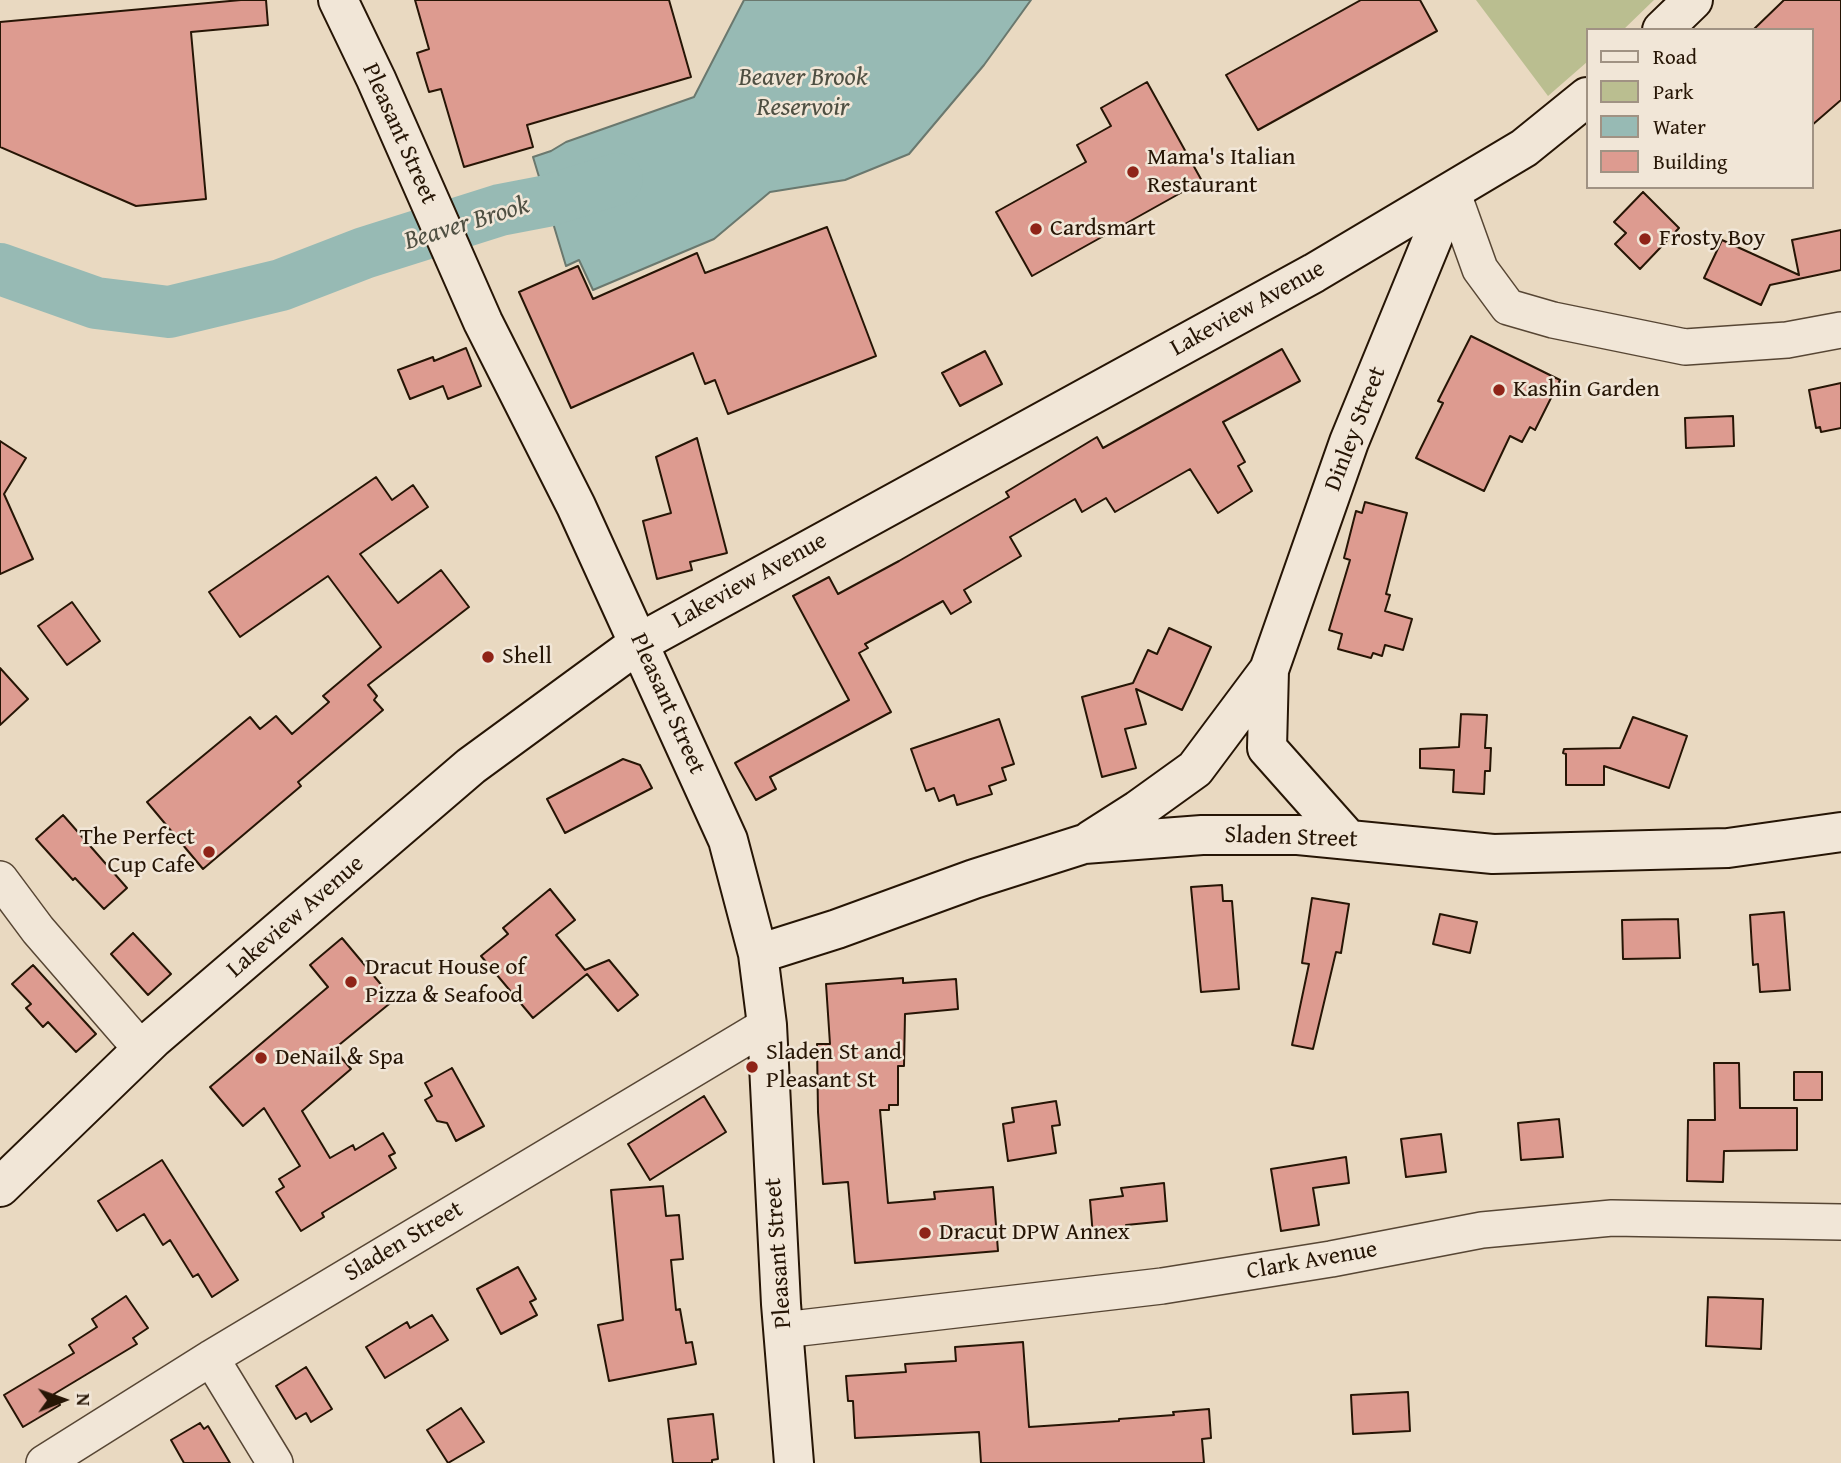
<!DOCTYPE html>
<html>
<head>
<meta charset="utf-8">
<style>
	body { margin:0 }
	#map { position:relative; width:1841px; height:1463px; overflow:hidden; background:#e9d9c1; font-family:"Gentium Book Plus",serif }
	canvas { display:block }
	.legend { position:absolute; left:1586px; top:28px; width:228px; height:161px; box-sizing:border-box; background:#f1e6d7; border:2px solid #a09283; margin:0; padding:9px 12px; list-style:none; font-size:21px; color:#261505 }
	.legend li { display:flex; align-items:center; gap:14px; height:35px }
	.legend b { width:35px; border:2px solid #a09283 }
	.north { position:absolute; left:28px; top:1365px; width:70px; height:70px; -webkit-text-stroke:5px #f1e6d7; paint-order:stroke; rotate:89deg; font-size:19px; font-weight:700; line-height:28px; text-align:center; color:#261505 }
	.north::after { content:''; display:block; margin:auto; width:24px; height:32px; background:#261505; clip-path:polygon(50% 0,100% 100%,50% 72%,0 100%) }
</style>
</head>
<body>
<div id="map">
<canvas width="1841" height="1463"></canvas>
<ul class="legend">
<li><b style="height:9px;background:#f1e6d7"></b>Road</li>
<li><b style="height:19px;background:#babe90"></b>Park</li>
<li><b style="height:19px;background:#97bab4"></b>Water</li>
<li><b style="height:19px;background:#dd9b90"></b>Building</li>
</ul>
<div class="north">N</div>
</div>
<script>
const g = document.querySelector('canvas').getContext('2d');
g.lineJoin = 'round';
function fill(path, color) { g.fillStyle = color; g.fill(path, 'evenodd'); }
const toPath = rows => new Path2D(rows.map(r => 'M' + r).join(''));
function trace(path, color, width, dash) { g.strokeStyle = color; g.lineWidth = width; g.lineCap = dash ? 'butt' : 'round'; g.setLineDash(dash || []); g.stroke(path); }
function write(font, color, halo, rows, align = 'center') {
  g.font = font + ' "Gentium Book Plus",serif'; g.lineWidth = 5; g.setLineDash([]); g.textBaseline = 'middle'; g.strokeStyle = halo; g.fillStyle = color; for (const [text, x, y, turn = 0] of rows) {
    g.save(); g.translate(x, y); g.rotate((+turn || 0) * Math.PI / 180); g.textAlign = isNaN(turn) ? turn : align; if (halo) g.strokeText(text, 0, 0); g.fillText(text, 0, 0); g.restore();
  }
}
fill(toPath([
	[1476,0,1654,0,1623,30,1587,30,1587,62,1548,96]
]), '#babe90');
const water = toPath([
	[744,0,1031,0,984,65,909,154,845,180,770,192,714,239,593,290,579,260,566,266,533,157,551,151,566,142,694,97,744,0]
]);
fill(water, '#97bab4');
trace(water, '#6a786e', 2);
trace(toPath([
	[0,269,96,303,169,312,281,285,364,253,500,210,547,201,617,179]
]), '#97bab4', 52);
const building = toPath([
	[241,0,266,0,268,25,191,32,206,199,136,206,0,147,0,22,241,0],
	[415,0,669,0,691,77,527,125,533,147,464,167,441,89,429,92,417,53,429,49,415,0],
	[1361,0,1420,0,1437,31,1258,130,1226,75,1361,0],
	[1784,0,1841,0,1841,100,1811,126,1811,30,1753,30,1784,0],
	[1147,82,1202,181,1032,276,996,212,1086,162,1077,145,1111,126,1101,108,1147,82],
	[1643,192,1679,228,1640,269,1615,244,1626,233,1614,222,1643,192],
	[827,227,876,356,728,414,715,380,705,384,693,353,571,408,519,292,578,266,593,299,697,253,705,273,827,227],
	[1841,230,1841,270,1770,285,1761,305,1704,278,1722,240,1799,275,1792,240,1841,230],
	[1471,336,1560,380,1535,430,1530,427,1522,442,1510,436,1484,491,1416,458,1443,403,1438,401,1471,336],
	[466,348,481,386,448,399,443,386,410,399,398,370,433,357,434,361,466,348],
	[1282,349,1300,381,1223,422,1245,462,1238,466,1252,491,1218,513,1190,469,1115,512,1106,498,1082,512,1075,499,1010,537,1021,556,964,590,971,602,951,614,943,601,865,644,868,648,859,653,891,712,770,777,776,789,756,800,735,763,849,700,793,596,829,577,838,594,899,561,1009,497,1006,492,1097,437,1103,448,1282,349],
	[985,351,1002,384,960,406,942,373,985,351],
	[1841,383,1841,428,1821,432,1820,427,1816,428,1809,390,1841,383],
	[1733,416,1734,446,1686,448,1685,418,1733,416],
	[697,438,727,553,690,562,692,570,657,579,643,521,671,513,656,457,697,438],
	[0,441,26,458,4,494,33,559,0,574,0,441],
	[376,477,392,500,413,485,428,507,360,554,398,603,441,570,469,607,368,685,377,696,374,700,383,710,298,782,301,786,203,869,147,802,250,717,260,729,276,716,292,734,329,702,323,696,381,647,328,576,240,637,209,592,376,477],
	[1365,502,1407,513,1386,594,1390,595,1385,611,1412,619,1403,650,1385,645,1382,656,1373,653,1371,658,1338,649,1342,634,1329,630,1350,560,1344,558,1356,511,1362,513,1365,502],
	[72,602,100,641,67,665,38,626,72,602],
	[1169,628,1211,647,1193,687,1182,710,1136,689,1146,724,1125,729,1136,768,1102,777,1082,697,1133,683,1148,650,1157,654,1169,628],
	[0,668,28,699,0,725,0,668],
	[1461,714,1487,715,1485,748,1491,748,1490,771,1485,771,1484,794,1453,792,1454,770,1420,768,1420,749,1459,747,1461,714],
	[1633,717,1687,736,1669,788,1604,766,1604,785,1566,785,1566,754,1563,753,1564,749,1620,748,1633,717],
	[999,719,1014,764,1002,768,1006,780,989,786,992,794,957,805,954,795,939,801,934,788,926,791,911,749,999,719],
	[623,759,640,765,652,788,565,833,547,799,623,759],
	[63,815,127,888,104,909,75,878,73,880,36,839,63,815],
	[1222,885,1223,901,1232,901,1239,989,1201,992,1191,887,1222,885],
	[550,889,575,920,556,935,585,970,609,960,638,995,618,1011,587,974,533,1018,481,956,508,934,503,928,550,889],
	[1312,898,1349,904,1341,953,1336,952,1313,1049,1292,1045,1309,964,1302,963,1312,898],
	[1784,912,1790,990,1760,992,1758,964,1753,965,1750,915,1784,912],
	[1440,914,1477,922,1470,953,1433,944,1440,914],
	[1678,919,1680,958,1623,959,1622,920,1678,919],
	[133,933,171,974,148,995,111,954,133,933],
	[342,938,394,1000,334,1049,351,1069,302,1111,330,1158,353,1145,355,1150,383,1133,395,1153,389,1156,396,1168,322,1213,324,1217,301,1231,276,1192,284,1187,279,1179,300,1166,264,1108,243,1126,210,1087,328,987,310,965,342,938],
	[33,965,96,1034,76,1052,48,1022,43,1027,26,1008,31,1004,12,984,33,965],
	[903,978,903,983,956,979,958,1009,905,1014,904,1066,898,1066,898,1105,889,1105,889,1110,880,1110,888,1203,935,1199,934,1192,993,1187,998,1251,855,1263,848,1182,823,1184,818,1112,817,1044,830,1044,826,984,903,978],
	[1714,1063,1739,1063,1740,1108,1797,1108,1797,1150,1724,1151,1723,1182,1687,1181,1688,1120,1715,1120,1714,1063],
	[452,1068,484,1126,456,1141,447,1123,437,1121,425,1100,432,1096,425,1083,452,1068],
	[1794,1072,1822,1072,1822,1100,1794,1100,1794,1072],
	[704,1096,726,1132,650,1180,628,1144,704,1096],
	[1056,1101,1060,1125,1052,1126,1056,1153,1008,1161,1003,1124,1014,1122,1012,1108,1056,1101],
	[1559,1119,1563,1157,1521,1160,1518,1123,1559,1119],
	[1441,1134,1446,1172,1406,1177,1401,1139,1441,1134],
	[1346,1157,1349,1183,1313,1188,1319,1225,1281,1231,1271,1169,1346,1157],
	[162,1160,238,1280,212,1297,198,1274,193,1277,170,1240,163,1245,144,1214,117,1231,98,1201,162,1160],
	[1164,1183,1167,1221,1126,1225,1126,1232,1093,1236,1090,1200,1123,1196,1121,1188,1164,1183],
	[663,1186,666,1216,679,1215,683,1259,671,1260,676,1310,680,1309,686,1343,692,1342,696,1364,609,1381,598,1325,623,1320,611,1190,663,1186],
	[518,1267,536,1299,530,1302,537,1315,501,1334,477,1289,518,1267],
	[126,1296,148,1328,133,1338,137,1344,54,1394,60,1405,23,1427,4,1395,74,1353,69,1345,97,1327,92,1319,126,1296],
	[1708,1297,1763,1299,1761,1349,1706,1346,1708,1297],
	[432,1315,448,1340,385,1378,366,1347,407,1322,410,1328,432,1315],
	[1023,1342,1029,1427,1119,1421,1119,1419,1174,1415,1173,1412,1209,1409,1211,1438,1202,1439,1204,1463,981,1463,979,1432,855,1438,853,1401,848,1401,846,1376,906,1372,905,1364,956,1361,955,1347,1023,1342],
	[306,1367,332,1409,311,1422,306,1413,296,1419,276,1386,306,1367],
	[1408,1392,1410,1431,1353,1434,1351,1395,1408,1392],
	[461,1408,484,1442,448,1463,427,1430,461,1408],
	[713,1414,718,1459,712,1460,712,1463,673,1463,668,1419,713,1414],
	[200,1423,204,1429,208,1426,230,1463,184,1463,171,1440,200,1423]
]);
fill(building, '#dd9b90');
trace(building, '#261505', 2);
const street = toPath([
	[1452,191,1480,269,1508,307,1553,320,1685,347,1787,340,1841,330],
	[0,879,38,930,142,1050],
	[783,1330,1162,1286,1331,1259,1482,1230,1612,1218,1841,1222],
	[211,1358,275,1463],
	[44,1463,211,1358,767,1025]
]);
const secondary = toPath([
	[338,0,376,79,483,322,576,506,728,840,758,954,767,1025,781,1304,794,1463],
	[1662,30,1693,0],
	[1347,838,1267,748,1269,670,1349,442,1452,191],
	[1091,840,1138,810,1195,769,1269,670],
	[758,954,837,929,974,879,1084,844,1202,835,1298,835,1493,854,1728,848,1841,832],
	[0,1187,154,1038,471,766,639,643,1314,273,1524,148,1587,97]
]);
trace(street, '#574634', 38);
trace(secondary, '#261505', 42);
trace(street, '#f1e6d7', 35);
trace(secondary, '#f1e6d7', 38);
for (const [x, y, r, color] of [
	[1133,172,7,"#8f2418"],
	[1036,229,7,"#8f2418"],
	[1645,239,7,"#8f2418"],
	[1499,390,7,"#8f2418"],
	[488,657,7,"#8f2418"],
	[209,852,7,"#8f2418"],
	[351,982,7,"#8f2418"],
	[261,1058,7,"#8f2418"],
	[752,1067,7,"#8f2418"],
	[925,1233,7,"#8f2418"]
]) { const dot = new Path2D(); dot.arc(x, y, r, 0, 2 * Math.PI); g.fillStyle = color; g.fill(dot); trace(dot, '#f1e6d7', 2.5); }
write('24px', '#261505', '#f1e6d7', [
	["Pleasant Street",399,134,66],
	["Lakeview Avenue",1248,309,-29],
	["Dinley Street",1356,429,-69],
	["Lakeview Avenue",750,581,-29],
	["Pleasant Street",667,704,66],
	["Sladen Street",1291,838,2],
	["Lakeview Avenue",296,917,-41],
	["Sladen Street",404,1242,-31],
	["Pleasant Street",779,1253,-94],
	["Clark Avenue",1312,1261,-10]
]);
write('24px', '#261505', '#f1e6d7', [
	["Mama's Italian",1147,158],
	["Restaurant",1147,186],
	["Cardsmart",1050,229],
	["Frosty Boy",1659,239],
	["Kashin Garden",1513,390],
	["Shell",502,657],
	["The Perfect",195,838,"right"],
	["Cup Cafe",195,866,"right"],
	["Dracut House of",365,968],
	["Pizza & Seafood",365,996],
	["Sladen St and",766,1053],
	["Pleasant St",766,1081],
	["DeNail & Spa",275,1058],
	["Dracut DPW Annex",939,1233]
], 'left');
write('italic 26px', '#4e4f42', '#f1e6d7', [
	["Beaver Brook",803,78],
	["Reservoir",803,108],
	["Beaver Brook",467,224,-17]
]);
</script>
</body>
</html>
